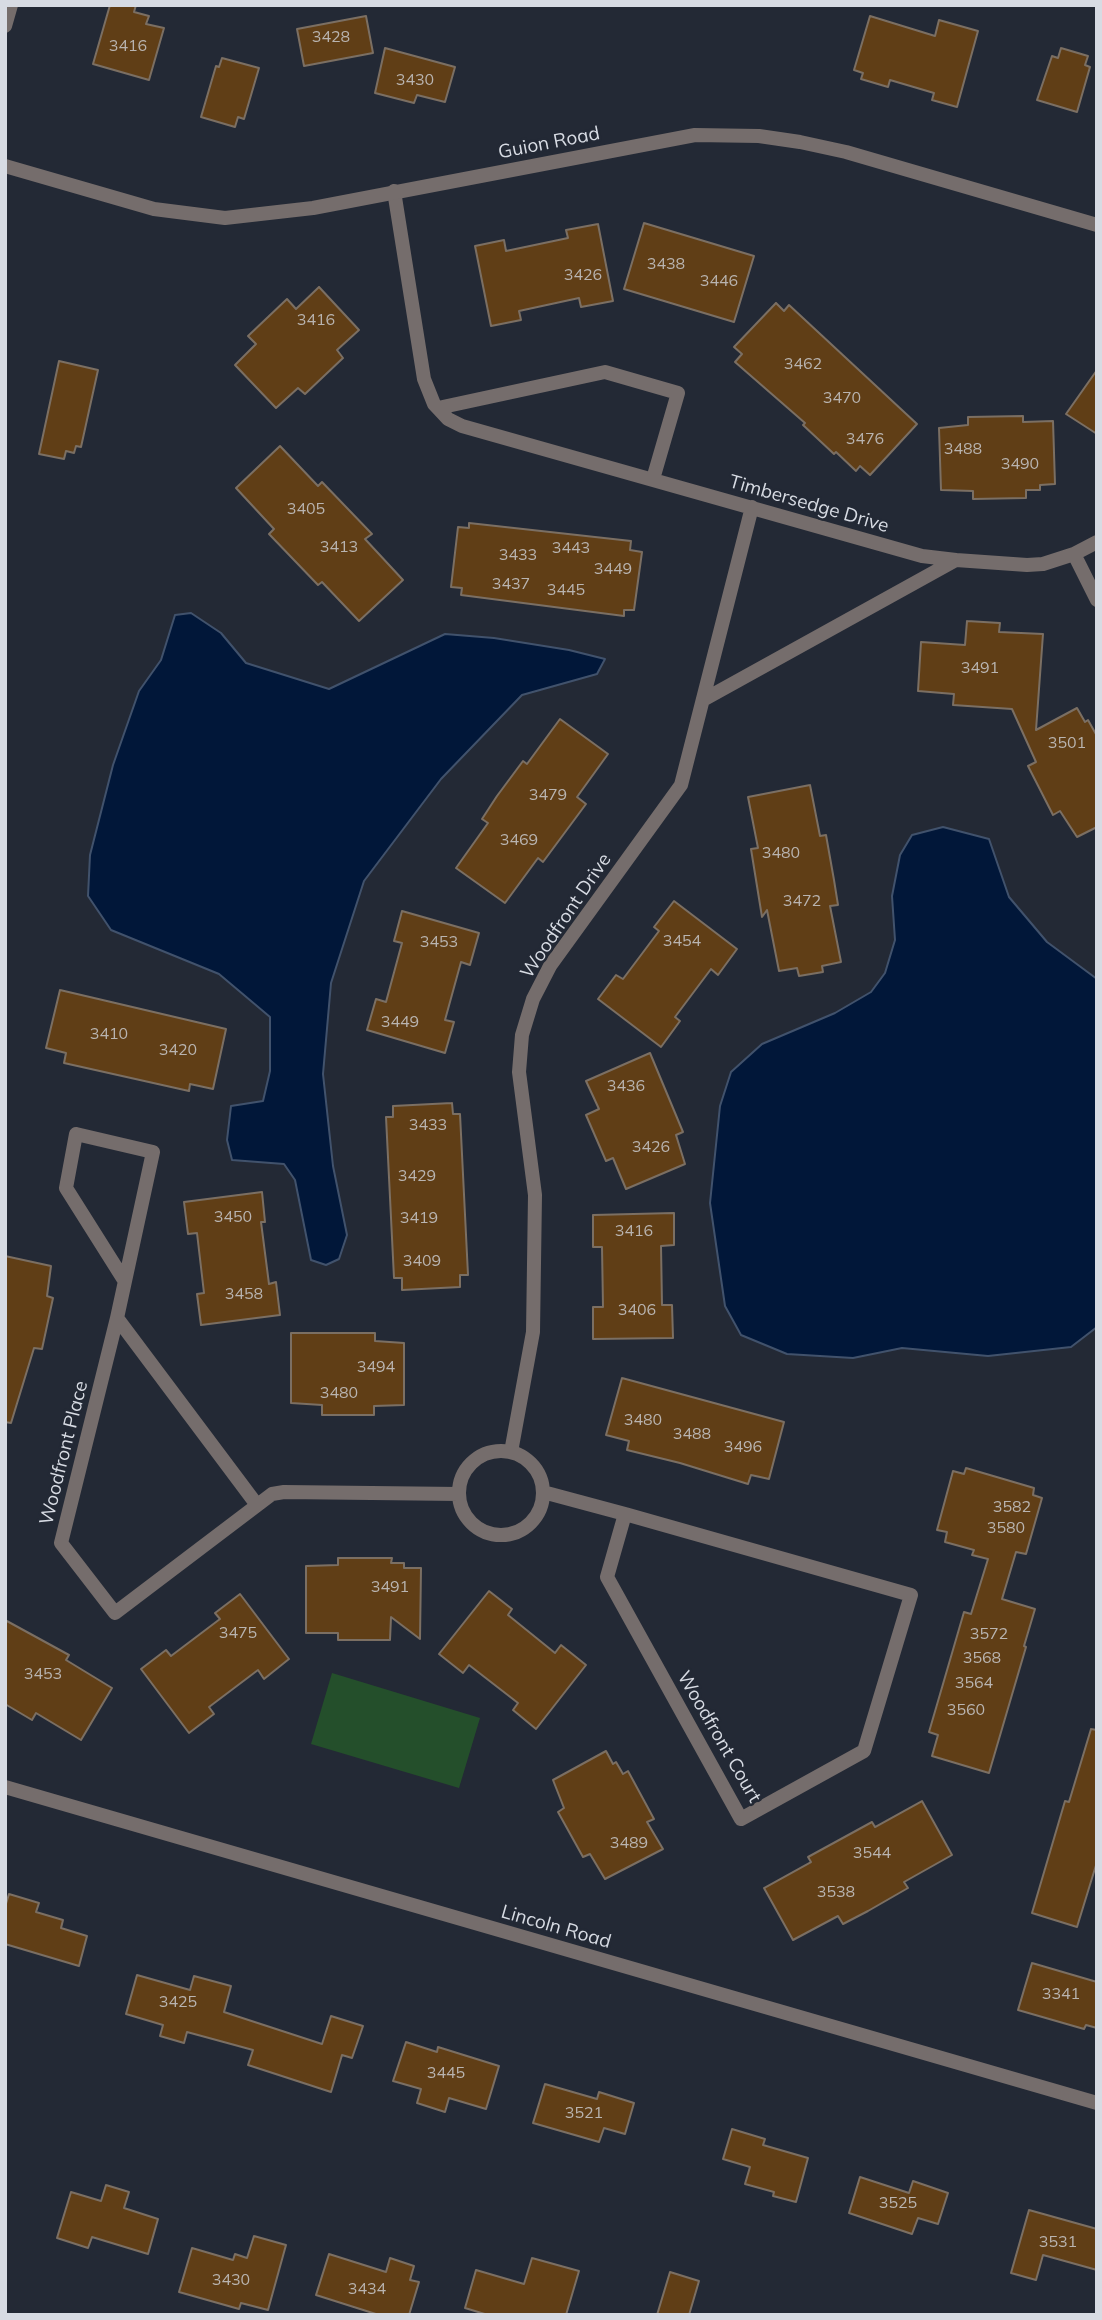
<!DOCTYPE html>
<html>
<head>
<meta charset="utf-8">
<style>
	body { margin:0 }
	#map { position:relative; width:1102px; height:2320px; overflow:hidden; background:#232935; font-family:Mulish,sans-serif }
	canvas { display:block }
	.frame { position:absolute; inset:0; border:7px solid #d7dbe3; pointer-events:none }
</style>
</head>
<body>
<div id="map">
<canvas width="1102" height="2320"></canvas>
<div class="frame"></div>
</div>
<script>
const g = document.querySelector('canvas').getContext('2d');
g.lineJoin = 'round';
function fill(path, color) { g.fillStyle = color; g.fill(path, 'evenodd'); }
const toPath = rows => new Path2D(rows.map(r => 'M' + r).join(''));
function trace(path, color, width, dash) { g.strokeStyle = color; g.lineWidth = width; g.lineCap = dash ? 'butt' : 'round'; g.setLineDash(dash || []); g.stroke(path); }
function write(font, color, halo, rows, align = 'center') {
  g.font = font + ' Mulish,sans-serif'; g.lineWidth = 5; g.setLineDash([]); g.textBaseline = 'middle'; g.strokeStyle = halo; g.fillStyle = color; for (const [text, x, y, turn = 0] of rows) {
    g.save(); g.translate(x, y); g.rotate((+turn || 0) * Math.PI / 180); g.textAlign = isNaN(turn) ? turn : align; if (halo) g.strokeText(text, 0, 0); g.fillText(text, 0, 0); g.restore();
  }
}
fill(toPath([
	[332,1673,480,1718,459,1788,311,1744]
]), '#244f2b');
const water = toPath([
	[191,613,221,633,246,663,329,689,445,634,494,638,569,650,605,659,597,674,522,695,441,779,364,881,331,983,323,1074,333,1166,347,1235,339,1259,326,1265,311,1260,295,1180,284,1164,232,1160,227,1140,231,1106,263,1101,270,1071,270,1017,219,974,111,930,88,896,90,855,113,765,139,691,161,660,175,615,191,613],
	[943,827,989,839,1009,897,1047,942,1097,979,1097,1327,1071,1347,988,1356,902,1348,853,1358,787,1354,741,1335,725,1306,710,1203,720,1106,731,1072,762,1044,835,1013,871,992,885,973,895,940,892,896,900,855,912,835,943,827]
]);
fill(water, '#011739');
trace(water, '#41526c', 2);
const building = toPath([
	[110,5,136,5,134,12,149,16,146,24,164,28,149,80,93,64,110,5],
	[366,16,373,53,304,66,297,29,366,16],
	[870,16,935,36,939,20,978,31,957,107,932,100,934,93,890,80,888,87,861,79,863,73,854,70,870,16],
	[385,48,455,67,445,102,417,95,414,103,375,93,385,48],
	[1061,48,1088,56,1085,65,1090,67,1077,112,1037,100,1052,56,1058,58,1061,48],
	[222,58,259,68,244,119,238,117,235,127,201,117,216,66,219,67,222,58],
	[644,223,754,256,734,322,624,289,644,223],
	[598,224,613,301,581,307,579,298,519,311,521,320,491,326,475,246,504,240,506,251,568,238,566,230,598,224],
	[319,287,359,330,337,350,343,358,305,394,298,388,276,408,235,365,256,344,248,336,287,299,296,309,319,287],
	[776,303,784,311,789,305,917,424,870,475,860,466,856,471,836,452,834,454,803,425,805,423,735,362,742,354,734,347,776,303],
	[59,361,98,370,81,447,76,446,74,453,66,451,64,459,39,454,59,361],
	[1097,370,1097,434,1066,414,1097,370],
	[1023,416,1023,422,1053,421,1055,484,1040,485,1040,490,1026,490,1026,498,973,499,973,491,941,490,939,428,968,425,968,417,1023,416],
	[280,446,318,486,322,482,372,534,365,539,403,580,359,621,322,582,318,585,269,534,274,529,236,488,280,446],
	[469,523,631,541,630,550,642,552,634,610,624,610,624,616,461,595,462,588,451,587,458,527,469,528,469,523],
	[967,621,1000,623,999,632,1043,634,1036,730,1077,708,1085,722,1088,720,1097,736,1097,827,1077,837,1060,811,1053,815,1028,766,1036,762,1012,709,953,705,954,694,918,691,921,642,965,645,967,621],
	[560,719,608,754,577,797,586,804,543,862,538,858,505,903,456,868,488,823,482,819,497,796,523,761,527,764,560,719],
	[810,785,820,836,826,835,834,880,838,905,830,906,841,962,822,966,823,972,799,976,797,968,779,971,767,910,762,917,751,849,758,848,748,797,810,785],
	[674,901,737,949,718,975,711,969,675,1017,680,1021,661,1047,598,999,616,975,623,979,659,931,654,927,674,901],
	[402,911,479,933,470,965,461,962,445,1020,454,1022,445,1053,367,1030,376,999,386,1002,402,943,394,941,402,911],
	[60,990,226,1029,213,1089,190,1084,189,1091,64,1063,66,1053,46,1048,60,990],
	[650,1053,683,1132,676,1135,685,1164,626,1189,613,1158,606,1161,586,1115,599,1109,586,1081,650,1053],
	[452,1103,453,1114,460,1114,468,1275,460,1275,460,1287,402,1290,402,1278,394,1278,386,1117,393,1117,393,1106,452,1103],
	[262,1192,265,1222,261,1222,269,1284,276,1282,280,1315,201,1325,197,1294,204,1293,197,1233,188,1234,184,1202,262,1192],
	[674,1213,674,1245,661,1246,662,1305,672,1305,673,1338,593,1339,593,1307,603,1307,602,1247,593,1247,593,1215,674,1213],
	[5,1256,51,1266,47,1296,53,1298,42,1349,34,1348,11,1423,5,1422,5,1256],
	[291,1333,375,1333,375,1341,404,1343,404,1405,374,1406,374,1415,322,1415,322,1405,291,1403,291,1333],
	[622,1378,784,1422,769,1479,751,1475,748,1484,680,1463,627,1450,629,1441,606,1435,622,1378],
	[966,1468,1034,1488,1033,1495,1042,1498,1026,1554,1016,1552,1002,1599,1035,1609,1024,1646,1026,1647,989,1773,932,1756,938,1735,929,1732,964,1612,971,1614,988,1559,972,1555,974,1550,945,1542,947,1532,937,1530,953,1471,964,1474,966,1468],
	[338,1558,392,1558,391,1563,404,1563,404,1568,421,1568,420,1639,391,1617,390,1640,338,1640,338,1633,306,1633,306,1566,338,1565,338,1558],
	[489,1591,512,1609,508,1615,555,1653,561,1645,586,1665,536,1729,513,1710,518,1703,469,1665,463,1673,439,1654,489,1591],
	[240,1594,289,1659,264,1679,258,1670,209,1707,214,1714,189,1733,141,1669,166,1650,171,1656,220,1619,215,1613,240,1594],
	[5,1620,69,1655,66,1660,112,1688,81,1740,36,1713,32,1720,5,1704,5,1620],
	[1091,1729,1097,1730,1097,1862,1077,1927,1032,1913,1065,1801,1069,1802,1091,1729],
	[606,1751,613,1764,616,1762,623,1774,628,1771,654,1819,647,1822,663,1849,605,1879,590,1854,583,1857,558,1812,564,1808,553,1780,606,1751],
	[922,1801,952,1855,904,1882,908,1888,868,1911,843,1924,838,1916,793,1940,764,1888,811,1862,808,1857,872,1822,875,1827,922,1801],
	[9,1894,39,1903,36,1912,63,1920,61,1928,87,1936,79,1966,5,1944,5,1907,9,1894],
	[1032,1963,1097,1982,1097,2028,1086,2025,1084,2029,1018,2010,1032,1963],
	[137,1975,190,1990,194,1976,231,1986,224,2012,322,2044,331,2016,363,2026,352,2058,342,2055,331,2092,248,2065,253,2050,187,2032,184,2043,160,2036,163,2025,126,2014,137,1975],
	[406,2042,437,2052,438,2047,499,2066,486,2109,449,2098,445,2112,417,2103,421,2089,393,2081,406,2042],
	[545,2084,597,2099,599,2092,634,2103,625,2134,604,2128,599,2142,533,2123,545,2084],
	[732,2129,765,2139,763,2145,808,2158,796,2202,773,2196,774,2192,745,2184,750,2167,723,2159,732,2129],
	[860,2177,909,2193,913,2181,948,2193,938,2224,918,2218,912,2234,849,2213,860,2177],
	[106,2185,129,2192,124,2208,158,2219,148,2254,92,2237,88,2248,57,2238,71,2192,101,2201,106,2185],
	[1029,2210,1097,2229,1097,2270,1043,2255,1036,2280,1011,2273,1029,2210],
	[254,2236,286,2245,268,2310,241,2303,239,2309,179,2292,192,2248,233,2260,235,2254,247,2258,254,2236],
	[329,2254,386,2272,390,2258,414,2266,410,2280,419,2282,409,2315,379,2315,316,2295,329,2254],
	[532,2258,579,2271,566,2315,488,2315,465,2308,476,2270,524,2284,532,2258],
	[670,2272,699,2281,689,2315,657,2315,670,2272]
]);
fill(building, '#603e16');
trace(building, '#7b6f63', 2);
trace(toPath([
	[5,26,11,5],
	[394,191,424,379,434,404,448,419,462,426,922,556,956,560],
	[438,408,605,372,678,393,653,479],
	[1074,554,1097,600],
	[703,700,956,560,1027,565,1043,564,1074,554,1097,542],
	[124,1280,66,1188,76,1134,153,1152,117,1318,257,1505],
	[117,1318,61,1543,115,1613,272,1494,284,1492,459,1494],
	'459 1493a42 42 0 1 1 84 0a42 42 0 1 1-84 0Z',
	[511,1452,533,1332,535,1195,519,1072,522,1035,533,999,550,966,681,785,752,507],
	[543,1492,625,1514],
	[625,1514,911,1595,864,1751,741,1819,607,1577,625,1514],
	[5,1787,1097,2103]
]), '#756d6c', 14);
trace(toPath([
	[5,166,154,209,225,218,313,208,695,135,759,136,800,142,846,152,1097,225]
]), '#756d6c', 14);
write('16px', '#b9b4b0', null, [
	["3428",331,37],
	["3416",128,46],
	["3430",415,80],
	["3438",666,264],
	["3426",583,275],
	["3446",719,281],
	["3416",316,320],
	["3462",803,364],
	["3470",842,398],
	["3476",865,439],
	["3488",963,449],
	["3490",1020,464],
	["3405",306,509],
	["3413",339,547],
	["3443",571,548],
	["3433",518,555],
	["3449",613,569],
	["3437",511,584],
	["3445",566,590],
	["3491",980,668],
	["3501",1067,743],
	["3479",548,795],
	["3469",519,840],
	["3480",781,853],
	["3472",802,901],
	["3454",682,941],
	["3453",439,942],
	["3449",400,1022],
	["3410",109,1034],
	["3420",178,1050],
	["3436",626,1086],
	["3433",428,1125],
	["3426",651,1147],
	["3429",417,1176],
	["3450",233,1217],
	["3419",419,1218],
	["3416",634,1231],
	["3409",422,1261],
	["3458",244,1294],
	["3406",637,1310],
	["3494",376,1367],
	["3480",339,1393],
	["3480",643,1420],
	["3488",692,1434],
	["3496",743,1447],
	["3582",1012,1507],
	["3580",1006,1528],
	["3491",390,1587],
	["3475",238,1633],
	["3572",989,1634],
	["3568",982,1658],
	["3453",43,1674],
	["3564",974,1683],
	["3560",966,1710],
	["3489",629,1843],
	["3544",872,1853],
	["3538",836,1892],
	["3341",1061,1994],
	["3425",178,2002],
	["3445",446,2073],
	["3521",584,2113],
	["3525",898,2203],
	["3531",1058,2242],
	["3430",231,2280],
	["3434",367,2289]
]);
write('19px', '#d7dbe3', '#232935', [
	["Guion Road",549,143,-11],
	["Timbersedge Drive",809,504,16],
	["Woodfront Drive",566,916,-56],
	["Woodfront Place",64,1453,-76],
	["Woodfront Court",719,1737,60],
	["Lincoln Road",556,1927,16]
]);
</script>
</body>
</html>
